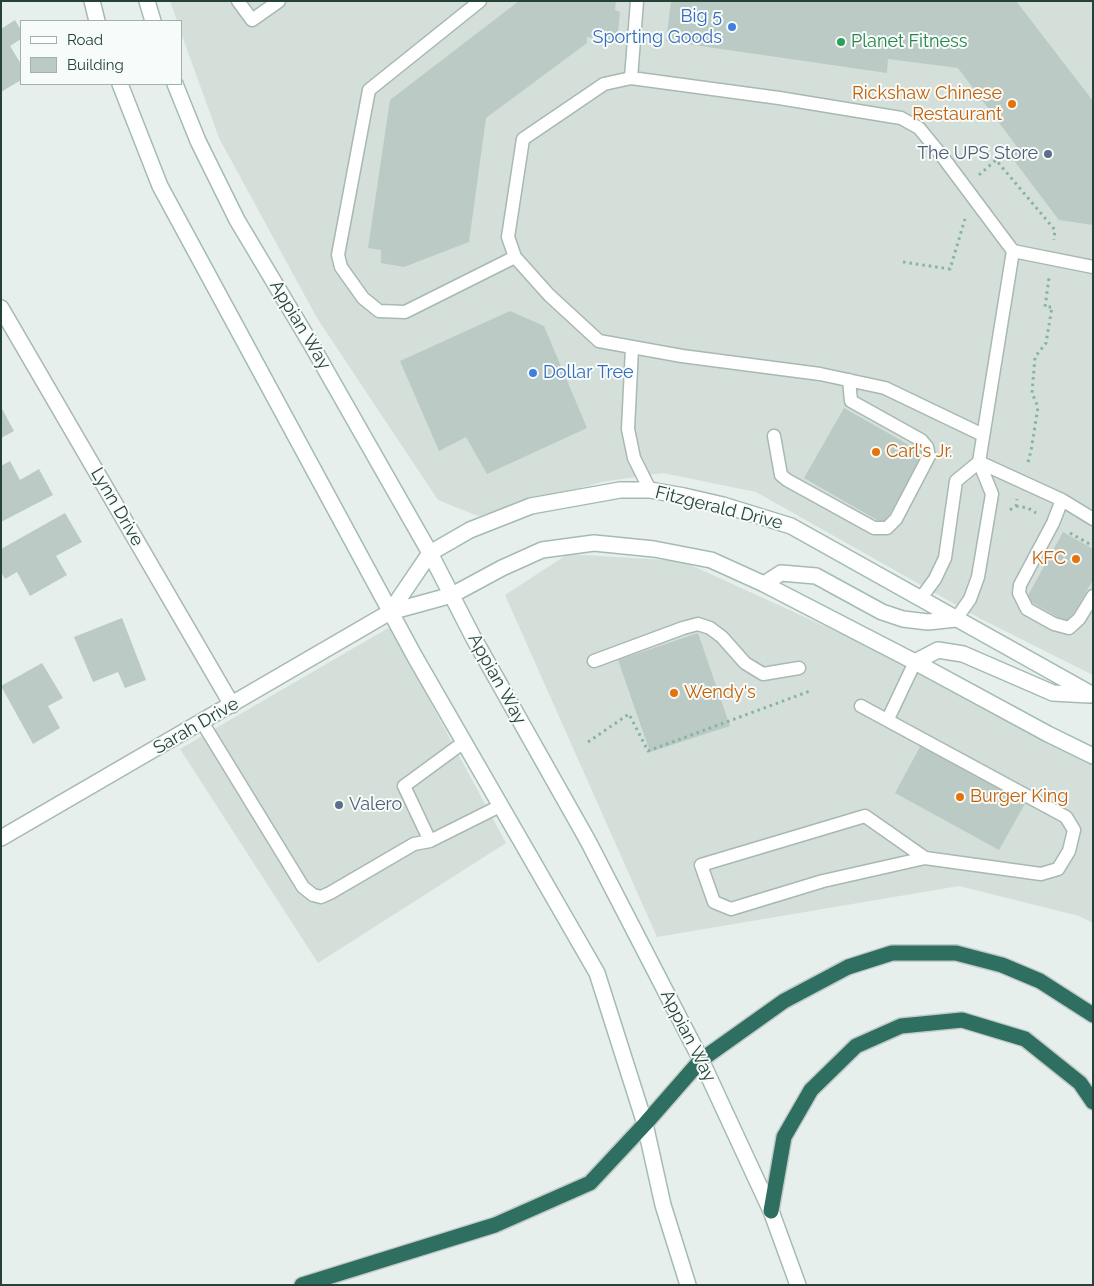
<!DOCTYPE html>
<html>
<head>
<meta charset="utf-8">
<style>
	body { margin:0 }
	#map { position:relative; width:1094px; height:1286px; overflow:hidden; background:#e6efeb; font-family:Raleway,sans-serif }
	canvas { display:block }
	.frame { position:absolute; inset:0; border:2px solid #24423a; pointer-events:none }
	.legend { position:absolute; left:20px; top:20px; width:162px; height:65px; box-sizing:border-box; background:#f7fbf9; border:1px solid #a3b1ad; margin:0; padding:6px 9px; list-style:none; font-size:15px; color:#24423a }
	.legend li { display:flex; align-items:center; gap:10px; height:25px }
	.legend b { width:25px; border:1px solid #a3b1ad }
</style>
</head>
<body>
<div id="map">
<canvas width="1094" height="1286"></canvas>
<div class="frame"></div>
<ul class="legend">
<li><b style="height:6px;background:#fff"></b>Road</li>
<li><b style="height:14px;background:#bbcac4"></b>Building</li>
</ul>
</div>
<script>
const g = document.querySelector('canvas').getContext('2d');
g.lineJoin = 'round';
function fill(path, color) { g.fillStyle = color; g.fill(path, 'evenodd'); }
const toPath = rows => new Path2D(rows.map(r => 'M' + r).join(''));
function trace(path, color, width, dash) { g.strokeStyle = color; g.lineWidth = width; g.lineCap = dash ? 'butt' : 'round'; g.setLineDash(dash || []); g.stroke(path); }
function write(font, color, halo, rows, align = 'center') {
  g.font = font + ' Raleway,sans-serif'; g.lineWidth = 4; g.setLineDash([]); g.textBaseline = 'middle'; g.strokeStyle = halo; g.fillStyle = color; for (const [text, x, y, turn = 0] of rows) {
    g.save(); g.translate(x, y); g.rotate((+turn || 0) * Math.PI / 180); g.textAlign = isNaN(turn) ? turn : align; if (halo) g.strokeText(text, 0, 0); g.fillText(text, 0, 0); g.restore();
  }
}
fill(toPath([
	[170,1,1093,1,1093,675,981,619,756,492,663,473,602,482,478,516,438,500,317,318,219,138,181,33,181,21,177,21],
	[568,554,682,561,877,650,1093,763,1093,923,1079,916,959,886,657,937,505,595],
	[390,627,506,843,318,963,180,749]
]), '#d4dfda');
fill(toPath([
	[519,1,616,1,615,10,620,12,617,41,587,37,587,43,486,118,469,242,404,267,381,263,381,250,368,248,390,100],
	[671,1,1016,1,1093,101,1093,225,1059,220,1009,154,1018,148,958,68,888,59,887,73,666,41],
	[15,20,21,30,21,39,10,46,21,64,21,80,1,92,1,29],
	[510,311,544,326,587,428,487,474,466,437,439,451,400,361],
	[1,407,14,431,1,438],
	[844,408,925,454,884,524,804,478],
	[10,461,20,480,39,469,53,495,1,522,1,466],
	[65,513,82,542,56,556,67,575,30,596,17,572,5,579,1,572,1,549],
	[1063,532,1093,549,1093,580,1068,623,1026,599],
	[122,618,146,680,125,688,118,672,93,682,74,637],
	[698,633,730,726,650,752,618,660],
	[42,663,63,698,48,706,60,728,33,744,1,686],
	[921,745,1026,802,999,850,895,793]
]), '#bbcac4');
const service = toPath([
	[238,1,252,20,279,1],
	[480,1,369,90,338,255,341,267,363,298,379,311,405,312,515,257],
	[631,78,637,1],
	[632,348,628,429,634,458,650,490],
	[983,435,885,388,820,374,682,356,599,341,549,295,515,257,508,237,523,139,604,84,631,78,779,98,901,118,919,128,942,156,1013,251],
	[774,436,781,475,787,480,874,528,887,528,896,519,929,456,927,447,921,440,851,401,849,380],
	[979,462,1062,500,1093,519],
	[1062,500,1053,523,1020,585,1019,593,1027,609,1054,624,1069,628,1079,619,1093,596],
	[921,598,935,579,945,558,956,481,979,462],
	[956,619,970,599,978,577,992,494,979,462,1013,251,1093,267],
	[594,661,683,628,698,624,710,628,722,637,745,663,763,674,799,668],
	[861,706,1066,817,1074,830,1069,851,1058,869,1041,874,925,858,823,881,731,909,714,902,701,865,865,816,925,858],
	[888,719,915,662],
	[202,722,303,887,313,895,321,897,330,893,414,844,430,841,500,806],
	[430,841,404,786,464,742]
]);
const minor = toPath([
	[1,308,232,705],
	[1,838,390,612]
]);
const secondary = toPath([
	[92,1,97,21],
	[147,1,153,21],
	[120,84,160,186,415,657,597,973,645,1124,663,1205,688,1285],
	[175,84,198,141,237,220,311,344,430,553,473,637,588,841,701,1060,771,1211,798,1285],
	[764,584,781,573,816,576,882,612,903,619,928,622,956,619],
	[390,612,430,553,470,530,531,506,620,490,650,490,684,496,723,505,791,526,1093,695],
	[390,612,452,595,502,568,542,550,594,543,654,549,711,560,764,584,915,662,1048,734,1093,756],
	[915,662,938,650,963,654,1053,693,1089,695]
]);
const motorway = toPath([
	[771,1211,784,1137,811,1090,856,1046,901,1026,962,1020,1025,1039,1080,1083,1093,1102],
	[302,1285,495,1225,590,1183,645,1124,701,1060,784,1001,848,967,892,953,956,953,1002,965,1040,981,1093,1015]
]);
trace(service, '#a8b8b2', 15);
trace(minor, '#a8b8b2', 18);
trace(secondary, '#a4bbb3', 18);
trace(motorway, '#c2cac8', 18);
trace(toPath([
	[979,175,996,160,1055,230,1054,240],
	[903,262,950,269,965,219],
	[1028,462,1031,451,1038,407,1032,393,1035,357,1046,343,1052,307,1045,307,1049,278],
	[1016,506,1028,508,1036,513],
	[1010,510,1016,506,1017,499],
	[1070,533,1093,546],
	[588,742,629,714,648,751,810,691]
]), '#86b3a5', 3, [2.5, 4]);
trace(service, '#fff', 12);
trace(minor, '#fff', 15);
trace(secondary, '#fff', 15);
trace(motorway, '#2f6f62', 15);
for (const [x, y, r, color] of [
	[732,27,5,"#3f7fe0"],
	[841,42,5,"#2e9e5b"],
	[1012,104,5,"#e8710a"],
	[1048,154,5,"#5c6f8a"],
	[533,373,5,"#3f7fe0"],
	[876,452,5,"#e8710a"],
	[1076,559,5,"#e8710a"],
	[674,693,5,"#e8710a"],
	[960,797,5,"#e8710a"],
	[339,805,5,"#5c6f8a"]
]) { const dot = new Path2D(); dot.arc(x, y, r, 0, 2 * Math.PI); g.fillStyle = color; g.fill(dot); trace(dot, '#f7fbf9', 2); }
write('18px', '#366cbe', '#f7fbf9', [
	["Big 5",722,17],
	["Sporting Goods",722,38],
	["Dollar Tree",543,373,"left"]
], 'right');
write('18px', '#27864d', '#f7fbf9', [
	["Planet Fitness",851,42]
], 'left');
write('18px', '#c56008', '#f7fbf9', [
	["Rickshaw Chinese",1002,94,"right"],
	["Restaurant",1002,115,"right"],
	["Carl's Jr.",886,452],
	["KFC",1066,559,"right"],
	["Wendy's",684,693],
	["Burger King",970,797]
], 'left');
write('18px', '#4e5e75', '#f7fbf9', [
	["The UPS Store",1038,154],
	["Valero",349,805,"left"]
], 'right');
write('18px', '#24423a', '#f7fbf9', [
	["Appian Way",300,325,59],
	["Lynn Drive",117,507,60],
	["Fitzgerald Drive",719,508,14],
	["Appian Way",497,679,61],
	["Sarah Drive",196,726,-30],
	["Appian Way",688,1036,63]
]);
</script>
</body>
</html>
